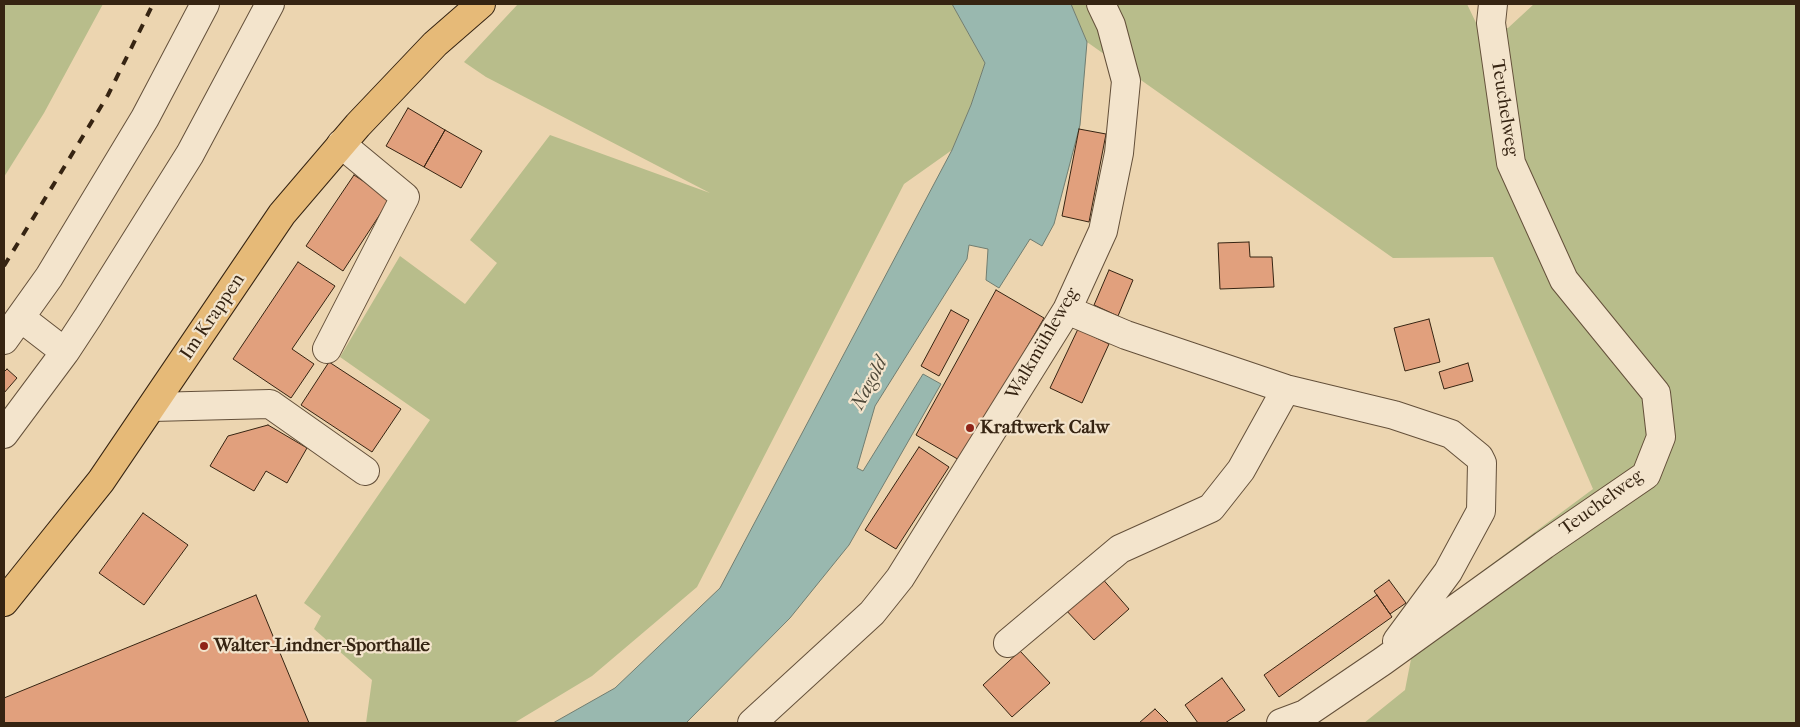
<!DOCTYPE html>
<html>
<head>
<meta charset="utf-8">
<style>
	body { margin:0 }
	#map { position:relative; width:1800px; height:727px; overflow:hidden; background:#ecd5b0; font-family:"IM FELL French Canon",serif }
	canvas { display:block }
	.frame { position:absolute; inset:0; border:5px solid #362412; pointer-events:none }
</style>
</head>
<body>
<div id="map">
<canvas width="1800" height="727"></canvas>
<div class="frame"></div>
</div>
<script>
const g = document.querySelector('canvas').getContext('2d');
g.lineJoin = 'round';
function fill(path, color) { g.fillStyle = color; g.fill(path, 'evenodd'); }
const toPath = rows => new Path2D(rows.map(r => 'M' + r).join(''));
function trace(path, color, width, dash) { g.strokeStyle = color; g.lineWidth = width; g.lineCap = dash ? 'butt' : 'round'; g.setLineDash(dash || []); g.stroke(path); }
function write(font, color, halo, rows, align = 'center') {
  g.font = font + ' "IM FELL French Canon",serif'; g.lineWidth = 4.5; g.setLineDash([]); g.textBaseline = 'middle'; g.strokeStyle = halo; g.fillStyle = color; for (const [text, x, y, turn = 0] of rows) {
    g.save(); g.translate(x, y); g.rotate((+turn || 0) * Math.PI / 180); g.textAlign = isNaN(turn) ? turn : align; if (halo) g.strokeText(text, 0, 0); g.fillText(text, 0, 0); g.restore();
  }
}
fill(toPath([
	[4,4,103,4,44,113,4,177],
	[518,4,952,4,985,63,971,105,952,150,904,184,697,587,592,676,514,723,366,723,372,680,314,629,321,616,304,603,430,420,340,357,400,256,465,304,497,263,470,240,550,135,710,193,486,77,464,62],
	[1071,4,1467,4,1478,27,1508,28,1534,4,1796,4,1796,723,1364,723,1405,690,1419,618,1593,489,1493,257,1393,258,1087,42]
]), '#b8bd8b');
const water = toPath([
	[952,4,1071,4,1087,42,1080,125,1054,224,1042,246,1030,239,999,288,986,280,988,249,969,245,967,259,875,406,857,468,863,471,923,374,941,384,849,545,790,618,686,723,553,723,615,688,720,588,952,150,971,105,985,63,952,4]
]);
fill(water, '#99b8af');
trace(water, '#717d70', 1);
const building = toPath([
	[408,108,445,130,424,167,386,146,408,108],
	[1079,129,1106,134,1089,222,1062,216,1079,129],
	[445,130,482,151,461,188,424,167,445,130],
	[354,175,390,199,343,271,306,246,354,175],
	[1249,242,1250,257,1272,257,1274,287,1220,289,1218,243,1249,242],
	[298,262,335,286,292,349,314,364,291,398,233,359,298,262],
	[1109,270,1133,280,1118,316,1094,305,1109,270],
	[996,290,1044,318,961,461,916,435,996,290],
	[951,310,969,320,939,376,921,366,951,310],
	[1429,319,1440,362,1405,371,1394,328,1429,319],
	[1078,329,1109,344,1082,403,1050,388,1078,329],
	[329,362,401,409,372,452,301,405,329,362],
	[1468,363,1473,381,1444,389,1439,372,1468,363],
	[7,369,17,378,4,393,4,372,7,369],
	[268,425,307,448,287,483,266,471,254,491,210,466,228,436,268,425],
	[919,447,949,467,896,549,865,530,919,447],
	[143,513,188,545,144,605,99,573,143,513],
	[1100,576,1129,609,1094,640,1064,608,1100,576],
	[1389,580,1406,603,1390,614,1374,591,1389,580],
	[256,595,309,723,4,723,4,698,256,595],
	[1377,595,1392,617,1279,697,1264,675,1377,595],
	[1020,651,1050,683,1012,717,983,685,1020,651],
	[1222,678,1245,710,1225,723,1198,723,1185,705,1222,678],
	[1155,709,1169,723,1139,723,1155,709]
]);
fill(building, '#e1a07d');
trace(building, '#362412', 1);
const minor = toPath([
	[1067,310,1126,335,1286,389,1394,415,1451,434,1479,457,1482,463,1481,511,1448,572,1397,641],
	[21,318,65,352],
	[4,340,49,277,145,118,205,4],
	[327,349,405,197,341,144],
	[152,407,270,404,365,471],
	[4,434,65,352,88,317,190,154,270,4],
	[1008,643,1120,549,1211,508,1241,470,1286,389],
	[752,723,872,613,900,578,1067,310,1103,231,1119,153,1126,81,1111,25,1101,4],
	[1281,723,1305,714,1383,661,1544,545,1646,475,1661,437,1656,393,1564,280,1511,163,1491,23,1493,4]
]);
const major = toPath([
	[4,602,101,481,282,214,358,125,435,44,481,4]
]);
trace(minor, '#64503a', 30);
trace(major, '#362412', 30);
trace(minor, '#f3e4cc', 28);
trace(major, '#e6ba78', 28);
trace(toPath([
	[4,266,108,95,153,4]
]), '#362412', 4, [9, 9]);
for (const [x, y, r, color] of [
	[970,428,5,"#8f2418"],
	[204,646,5,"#8f2418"]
]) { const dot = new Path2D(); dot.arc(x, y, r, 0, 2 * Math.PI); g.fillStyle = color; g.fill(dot); trace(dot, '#f3e4cc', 2); }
write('19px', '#362412', '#f3e4cc', [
	["Teuchelweg",1504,108,81],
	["Im Krappen",213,317,-56],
	["Walkmühleweg",1043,344,-60],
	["Teuchelweg",1602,503,-36]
]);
write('bold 19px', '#362412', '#f3e4cc', [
	["Kraftwerk Calw",980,428],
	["Walter-Lindner-Sporthalle",214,646]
], 'left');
write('italic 20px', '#4f4939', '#f3e4cc', [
	["Nagold",870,384,-62]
]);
</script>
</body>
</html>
